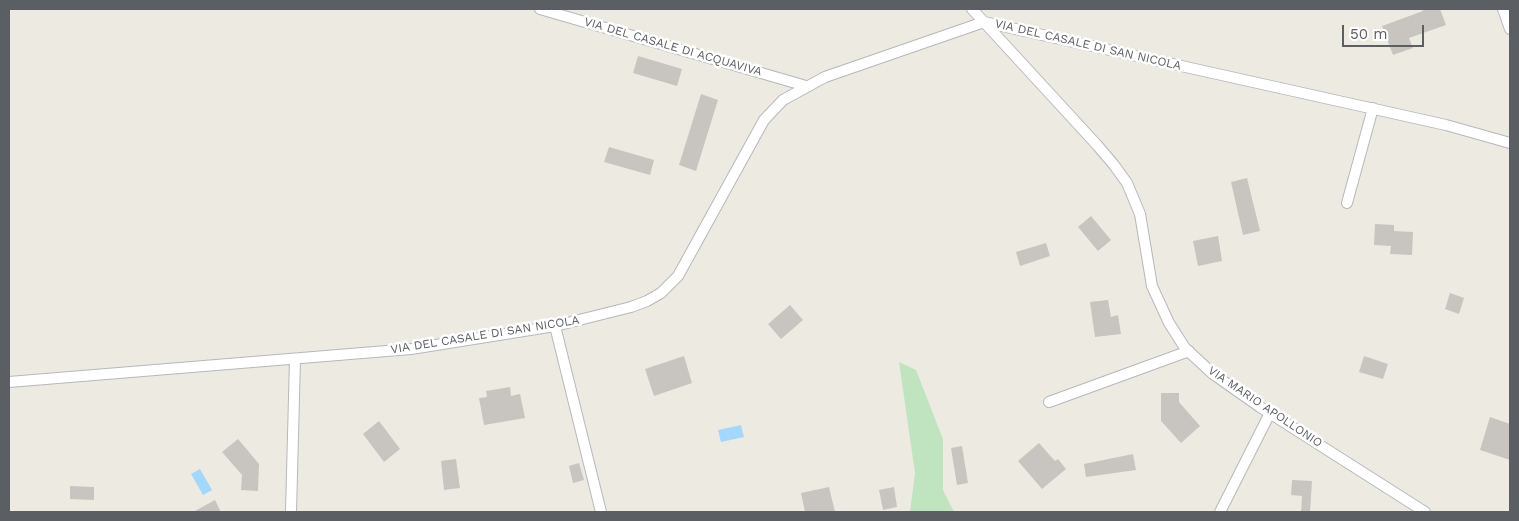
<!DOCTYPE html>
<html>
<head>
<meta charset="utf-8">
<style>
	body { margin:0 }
	#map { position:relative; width:1519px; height:521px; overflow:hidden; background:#edeae2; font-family:"Work Sans",sans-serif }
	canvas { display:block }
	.frame { position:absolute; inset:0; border:10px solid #5b5e63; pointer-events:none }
	.scale { position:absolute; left:1342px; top:25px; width:82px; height:22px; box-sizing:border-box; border:2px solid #5b5e63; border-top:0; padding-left:6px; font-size:15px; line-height:18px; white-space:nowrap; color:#5b5e63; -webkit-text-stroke:4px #fff; paint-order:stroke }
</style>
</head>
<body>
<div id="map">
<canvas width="1519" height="521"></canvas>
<div class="frame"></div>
<div class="scale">50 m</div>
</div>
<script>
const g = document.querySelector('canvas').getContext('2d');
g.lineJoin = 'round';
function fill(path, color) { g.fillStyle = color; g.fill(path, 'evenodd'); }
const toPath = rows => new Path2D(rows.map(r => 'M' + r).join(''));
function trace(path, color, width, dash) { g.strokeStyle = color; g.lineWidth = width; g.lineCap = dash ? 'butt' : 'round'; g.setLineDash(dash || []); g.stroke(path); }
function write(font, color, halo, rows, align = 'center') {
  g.font = font + ' "Work Sans",sans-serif'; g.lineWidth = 5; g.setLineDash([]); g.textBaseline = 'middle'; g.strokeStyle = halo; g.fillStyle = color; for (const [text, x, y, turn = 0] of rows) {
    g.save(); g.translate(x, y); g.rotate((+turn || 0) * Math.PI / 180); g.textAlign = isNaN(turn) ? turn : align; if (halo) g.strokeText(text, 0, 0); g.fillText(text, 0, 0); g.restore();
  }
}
fill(toPath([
	[899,362,916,370,943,439,943,490,954,512,910,512,915,473]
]), '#c0e4bf');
fill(toPath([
	[741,425,744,437,721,442,718,430],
	[200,469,212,490,203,495,191,474]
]), '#a3d7fc');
fill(toPath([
	[1422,9,1440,9,1446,25,1409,38,1413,48,1393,55,1382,26,1423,11],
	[638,56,682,69,677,86,633,73],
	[701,94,718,100,696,171,679,165],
	[609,147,654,160,650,175,604,162],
	[1247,178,1260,231,1243,235,1231,182],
	[1091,216,1111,240,1098,251,1078,227],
	[1375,224,1394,225,1394,231,1413,232,1412,255,1390,254,1391,246,1374,245],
	[1218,236,1222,261,1198,266,1193,241],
	[1046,243,1050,256,1020,266,1016,252],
	[1450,293,1464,298,1459,314,1445,309],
	[1108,300,1111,317,1118,315,1121,334,1095,337,1090,302],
	[790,305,803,320,781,339,768,324],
	[684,356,692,383,654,396,645,369],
	[1364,356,1388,364,1383,379,1359,372],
	[510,387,511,396,520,394,525,418,484,425,479,398,487,397,486,391],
	[1161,393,1179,393,1179,402,1200,426,1181,443,1161,421],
	[1490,417,1510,424,1510,460,1480,450],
	[379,421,400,449,384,462,363,434],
	[238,439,259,464,258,491,241,490,242,475,222,452],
	[1039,443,1055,461,1058,459,1066,469,1042,489,1018,461],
	[962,446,968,483,957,485,951,448],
	[1133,454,1136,470,1086,477,1084,464],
	[456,459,460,488,444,490,441,461],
	[579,463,584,480,573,483,569,466],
	[1292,480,1312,481,1310,512,1301,512,1302,496,1291,495],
	[70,486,94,487,94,500,70,499],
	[829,487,835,512,805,512,801,493],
	[894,487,897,507,883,510,879,490],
	[215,500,221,512,193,512]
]), '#c8c5c0');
const minor = toPath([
	[540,9,806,86],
	[972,9,1097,145,1114,165,1127,183,1140,214,1152,286,1169,323,1185,348,1213,374,1260,407,1425,512],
	[1503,9,1510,29],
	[1347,203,1373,108],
	[555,326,601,512],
	[9,382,411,349,555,326,631,307,647,301,661,293,678,276,764,120,783,100,825,77,984,22,1446,125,1510,143],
	[1049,402,1189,351],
	[291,512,295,359],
	[1220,512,1270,413]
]);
trace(minor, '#b5b8bc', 12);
trace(minor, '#fff', 10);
write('12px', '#5b5e63', '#fff', [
	["VIA DEL CASALE DI SAN NICOLA",1088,45,13],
	["VIA DEL CASALE DI ACQUAVIVA",673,47,16],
	["VIA DEL CASALE DI SAN NICOLA",485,335,-9],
	["VIA MARIO APOLLONIO",1265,407,34]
]);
</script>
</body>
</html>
